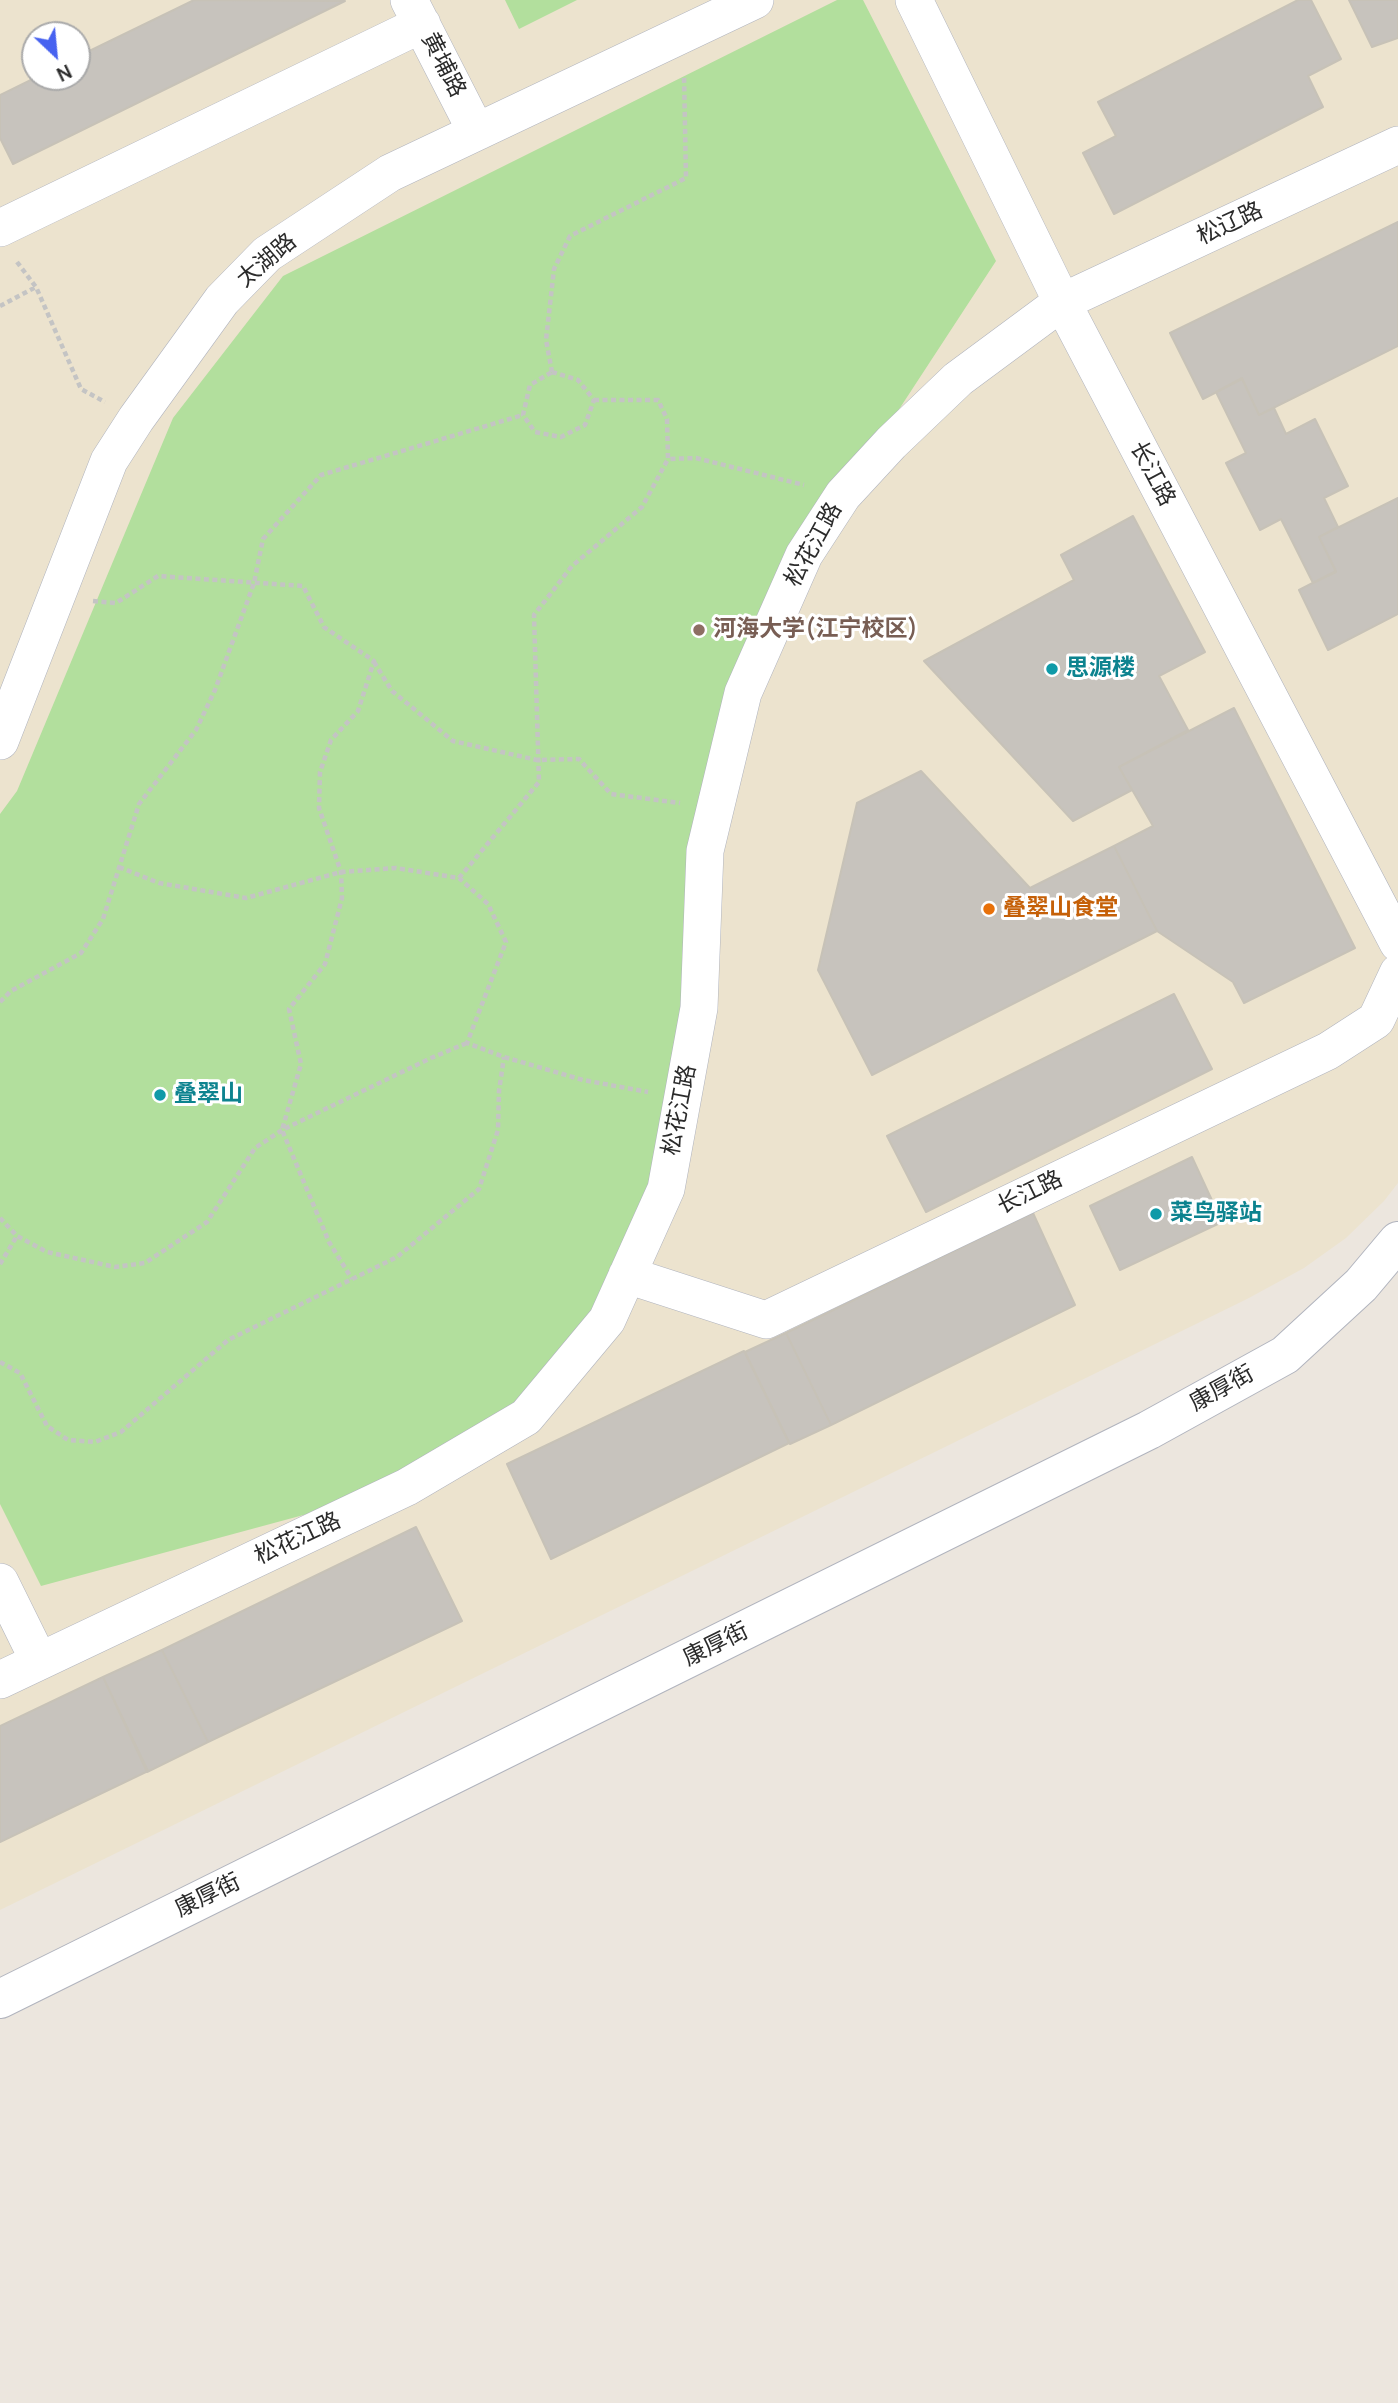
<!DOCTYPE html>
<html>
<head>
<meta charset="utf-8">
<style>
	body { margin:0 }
	#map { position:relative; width:1398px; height:2403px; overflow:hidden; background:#ece6de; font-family:Manrope,sans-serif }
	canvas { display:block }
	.north { position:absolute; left:21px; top:21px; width:70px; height:70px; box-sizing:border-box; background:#fff; border:2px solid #aaa; border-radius:50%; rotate:154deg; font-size:19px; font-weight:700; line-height:28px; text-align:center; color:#2b2b2b }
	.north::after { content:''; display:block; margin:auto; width:24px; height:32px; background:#4762f0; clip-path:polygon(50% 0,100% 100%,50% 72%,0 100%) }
</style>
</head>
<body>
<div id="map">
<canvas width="1398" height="2403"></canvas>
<div class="north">N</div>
</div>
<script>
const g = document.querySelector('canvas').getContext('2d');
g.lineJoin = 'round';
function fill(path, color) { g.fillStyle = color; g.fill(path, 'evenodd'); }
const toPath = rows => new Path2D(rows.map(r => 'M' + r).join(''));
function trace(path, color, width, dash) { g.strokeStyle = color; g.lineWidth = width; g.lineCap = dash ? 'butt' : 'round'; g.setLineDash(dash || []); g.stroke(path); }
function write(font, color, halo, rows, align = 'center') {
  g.font = font + ' Manrope,"Noto Sans SC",sans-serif'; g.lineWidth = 6; g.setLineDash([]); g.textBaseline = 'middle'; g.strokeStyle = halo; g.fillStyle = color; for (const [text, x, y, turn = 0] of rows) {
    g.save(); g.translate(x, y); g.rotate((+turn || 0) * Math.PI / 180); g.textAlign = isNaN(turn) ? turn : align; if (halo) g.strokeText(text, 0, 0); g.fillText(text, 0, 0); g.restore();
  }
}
fill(toPath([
	[0,0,1398,0,1398,1183,1384,1201,1346,1238,1304,1268,1247,1299,0,1910],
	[35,35,77,35,77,77,35,77]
]), '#ece3ce');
fill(toPath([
	[505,0,577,0,519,29],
	[837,0,863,0,996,261,843,495,743,693,666,1189,526,1417,407,1487,41,1586,0,1504,0,814,17,791,173,418,283,276]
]), '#b2df9d');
const building = toPath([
	[194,0,345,1,13,164,0,138,0,95,37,77,77,77,77,57,194,0],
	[1298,0,1311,0,1341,59,1308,76,1323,107,1114,214,1083,153,1116,136,1098,102,1298,0],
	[1349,0,1398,0,1398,38,1372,47,1349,0],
	[1398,222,1398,346,1259,415,1242,379,1203,399,1170,333,1398,222],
	[1242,378,1259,415,1274,408,1286,434,1315,419,1348,486,1324,498,1338,527,1319,537,1336,572,1313,583,1281,519,1260,530,1226,463,1246,453,1216,392,1242,378],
	[1398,498,1398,614,1328,650,1299,590,1336,571,1319,537,1398,498],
	[1133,516,1205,652,1159,676,1188,730,1119,767,1132,790,1073,821,924,661,1074,580,1061,555,1133,516],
	[1234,708,1355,948,1244,1003,1233,982,1157,931,1114,846,1153,826,1119,767,1234,708],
	[921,771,1030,888,1114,846,1157,931,872,1075,818,970,857,803,921,771],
	[1174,994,1212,1069,926,1212,887,1136,1174,994],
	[1192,1157,1222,1222,1120,1270,1090,1206,1192,1157],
	[1033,1213,1075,1305,831,1425,786,1333,1033,1213],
	[786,1333,831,1425,790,1444,745,1352,786,1333],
	[744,1351,789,1443,551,1559,507,1464,744,1351],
	[416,1527,462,1621,208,1742,162,1650,416,1527],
	[162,1650,208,1742,147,1772,103,1677,162,1650],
	[103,1677,148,1771,0,1842,0,1726,103,1677]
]);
fill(building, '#c7c3bd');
trace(building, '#c7c2b7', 2);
const street = toPath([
	[409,0,476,131],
	[914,0,1062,302,1398,943],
	[0,228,422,24],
	[0,741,109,461,136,419,222,300,267,254,390,173,755,0],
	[627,1275,766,1320,1328,1051,1376,1020,1398,973],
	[0,1582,39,1661],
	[0,1680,407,1487,526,1417,607,1320,666,1189,699,1008,705,851,743,693,804,555,843,495,891,443,958,379,1062,302,1398,145]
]);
const secondary = toPath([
	[0,1999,1149,1430,1285,1355,1361,1285,1398,1241]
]);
trace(street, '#b1b4be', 38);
trace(secondary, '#b1b4be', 40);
trace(toPath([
	[17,262,36,287,81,389,105,402],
	[0,306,36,287],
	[552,372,546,340,554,269,570,236,686,178,684,75],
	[552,372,578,380,594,400,585,425,561,437,535,432,523,415,530,385,552,372],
	[594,400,658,400,667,419,668,459,696,458,804,485],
	[93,601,116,603,158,576,303,586,324,627,374,661,358,711,331,740,320,772,319,808,341,872,342,898,325,964,289,1009,301,1064,282,1130,329,1242,352,1279],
	[374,662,392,691,453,741,537,760,579,759,611,794,680,803],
	[119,867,159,883,246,898,341,872,396,868,459,878,488,904,506,942,467,1043,504,1057,583,1080,648,1092],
	[459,878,539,782,534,615,572,566,642,507,668,459],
	[0,1002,11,991,81,953,103,919,139,804,196,730,215,690,254,583,263,539,321,475,523,415],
	[0,1218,17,1236,47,1252,115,1267,145,1263,207,1222,255,1148,282,1130,431,1058,467,1043],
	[0,1264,17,1236],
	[0,1362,20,1373,47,1426,68,1440,95,1442,121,1432,228,1340,397,1257,479,1189,498,1130,499,1091,504,1057]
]), '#c4c4c4', 4.5, [5, 3.5]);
trace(street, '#fff', 37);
trace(secondary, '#fff', 38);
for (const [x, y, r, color] of [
	[699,630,7,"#8d6e63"],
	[1052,669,7,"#0f9aa8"],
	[989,909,7,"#e8710a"],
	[160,1095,7,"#0f9aa8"],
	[1156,1214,7,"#0f9aa8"]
]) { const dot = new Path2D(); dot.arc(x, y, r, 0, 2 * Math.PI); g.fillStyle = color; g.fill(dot); trace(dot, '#fff', 2.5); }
write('23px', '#2b2b2b', '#fff', [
	["黄埔路",443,65,63],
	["松辽路",1230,224,-25],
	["太湖路",267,261,-40],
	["长江路",1152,474,62],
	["松花江路",814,545,-61],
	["松花江路",680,1110,-79],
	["长江路",1030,1193,-26],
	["康厚街",1222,1389,-29],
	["松花江路",298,1539,-25],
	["康厚街",716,1645,-26],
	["康厚街",208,1896,-26]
]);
write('bold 23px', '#785e54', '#fff', [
	["河海大学(江宁校区)",713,630]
], 'left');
write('bold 23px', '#0d838f', '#fff', [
	["思源楼",1066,669],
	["叠翠山",174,1095],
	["菜鸟驿站",1170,1214]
], 'left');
write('bold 23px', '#c56008', '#fff', [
	["叠翠山食堂",1003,909]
], 'left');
</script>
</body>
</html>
